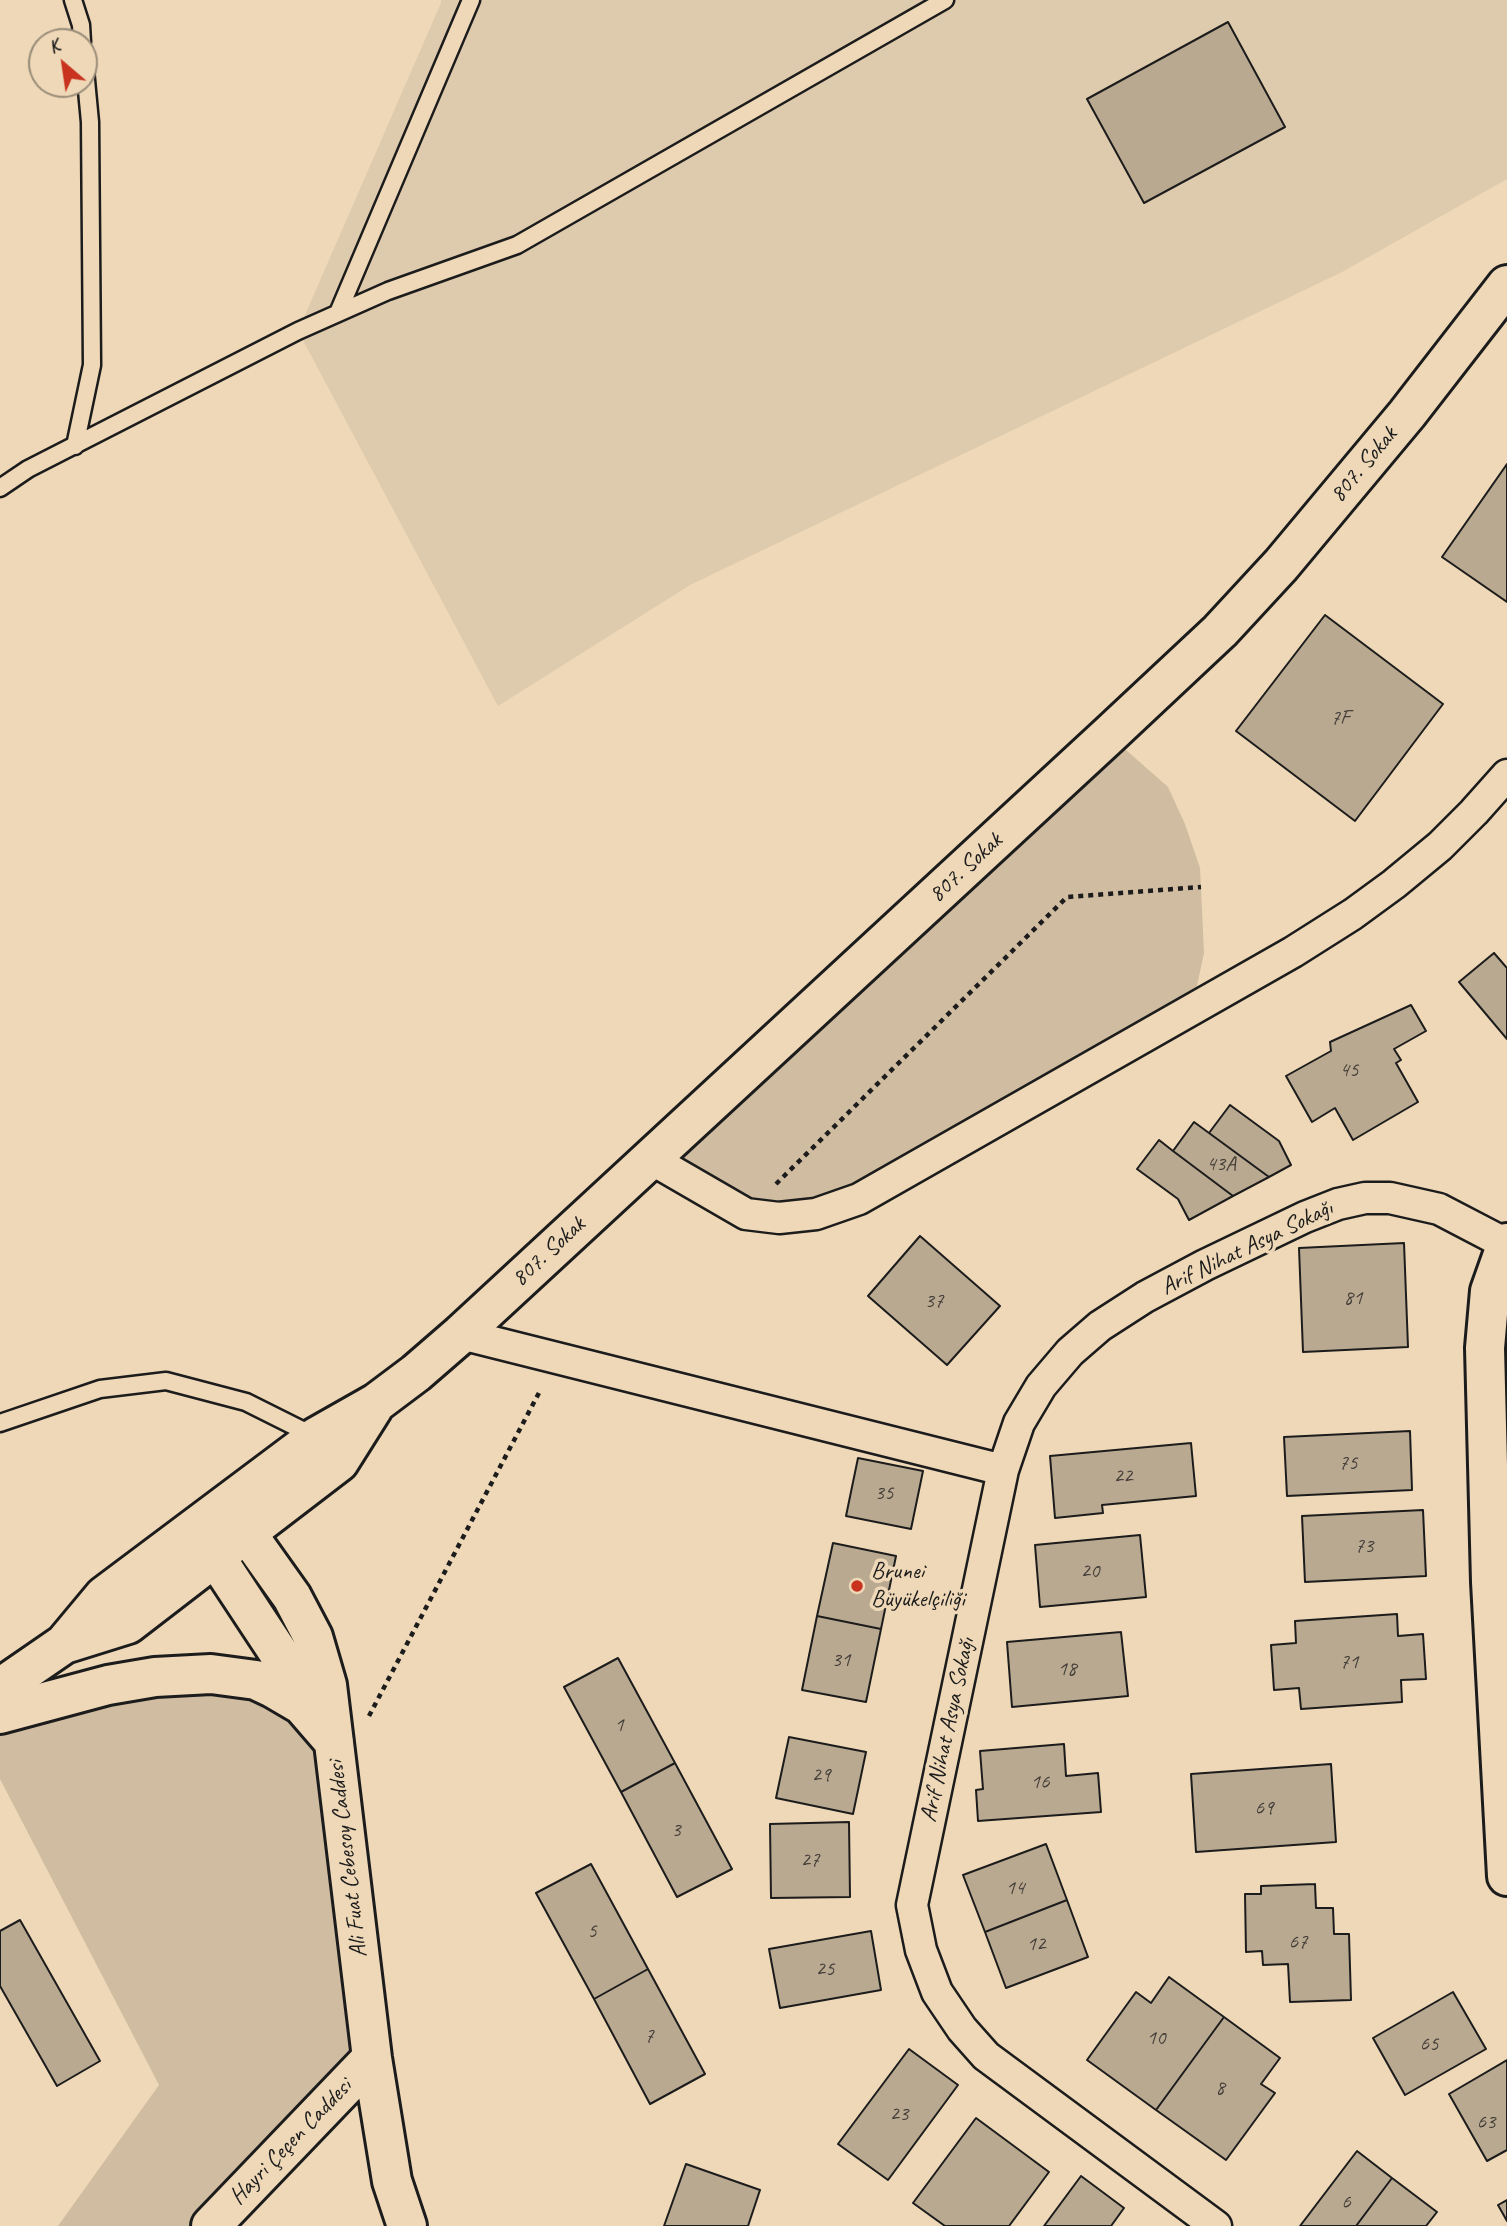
<!DOCTYPE html>
<html>
<head>
<meta charset="utf-8">
<style>
	body { margin:0 }
	#map { position:relative; width:1507px; height:2226px; overflow:hidden; background:#eed8b7; font-family:Caveat,sans-serif }
	canvas { display:block }
	.north { position:absolute; left:28px; top:28px; width:70px; height:70px; box-sizing:border-box; background:#eed8b7; border:2px solid #9a8d79; border-radius:50%; rotate:331deg; font-size:19px; font-weight:700; line-height:28px; text-align:center; color:#1c1c1c }
	.north::after { content:''; display:block; margin:auto; width:24px; height:32px; background:#c8321e; clip-path:polygon(50% 0,100% 100%,50% 72%,0 100%) }
</style>
</head>
<body>
<div id="map">
<canvas width="1507" height="2226"></canvas>
<div class="north">K</div>
</div>
<script>
const g = document.querySelector('canvas').getContext('2d');
g.lineJoin = 'round';
function fill(path, color) { g.fillStyle = color; g.fill(path, 'evenodd'); }
const toPath = rows => new Path2D(rows.map(r => 'M' + r).join(''));
function trace(path, color, width, dash) { g.strokeStyle = color; g.lineWidth = width; g.lineCap = dash ? 'butt' : 'round'; g.setLineDash(dash || []); g.stroke(path); }
function write(font, color, halo, rows, align = 'center') {
  g.font = font + ' Caveat,sans-serif'; g.lineWidth = 7; g.setLineDash([]); g.textBaseline = 'middle'; g.strokeStyle = halo; g.fillStyle = color; for (const [text, x, y, turn = 0] of rows) {
    g.save(); g.translate(x, y); g.rotate((+turn || 0) * Math.PI / 180); g.textAlign = isNaN(turn) ? turn : align; if (halo) g.strokeText(text, 0, 0); g.fillText(text, 0, 0); g.restore();
  }
}
fill(toPath([
	[441,0,1507,0,1507,179,1342,272,690,585,498,706,298,331,441,3]
]), '#decaac');
fill(toPath([
	[1109,735,1168,787,1185,824,1200,868,1204,953,1192,1009,859,1199,779,1218,651,1159],
	[211,1674,334,1742,372,2058,211,2226,58,2226,159,2085,0,1779,0,1714]
]), '#d0bca0');
const building = toPath([
	[1228,22,1285,127,1144,203,1087,99,1228,22],
	[1507,464,1507,602,1442,557,1507,464],
	[1325,615,1443,704,1355,821,1236,731,1325,615],
	[1494,953,1507,968,1507,1039,1459,982,1494,953],
	[1411,1005,1426,1031,1394,1049,1401,1060,1396,1063,1418,1102,1353,1140,1335,1108,1312,1122,1286,1076,1331,1051,1330,1042,1411,1005],
	[1230,1105,1279,1141,1291,1165,1269,1177,1209,1133,1230,1105],
	[1194,1122,1269,1177,1233,1196,1173,1151,1194,1122],
	[1159,1140,1173,1151,1233,1196,1189,1220,1178,1199,1137,1169,1159,1140],
	[920,1236,1000,1306,947,1365,868,1296,920,1236],
	[1404,1243,1408,1347,1303,1352,1299,1248,1404,1243],
	[1410,1431,1412,1490,1287,1496,1284,1437,1410,1431],
	[1191,1443,1196,1496,1102,1505,1103,1513,1055,1518,1050,1456,1191,1443],
	[858,1458,923,1471,911,1529,846,1516,858,1458],
	[1423,1510,1426,1576,1305,1582,1302,1516,1423,1510],
	[1140,1535,1146,1597,1040,1607,1035,1545,1140,1535],
	[833,1543,896,1556,881,1629,817,1616,833,1543],
	[1397,1614,1398,1636,1423,1634,1426,1679,1401,1680,1402,1702,1301,1709,1299,1688,1274,1690,1271,1645,1296,1643,1295,1621,1397,1614],
	[817,1616,881,1629,866,1702,802,1690,817,1616],
	[1121,1632,1128,1696,1012,1707,1007,1642,1121,1632],
	[618,1658,675,1763,621,1792,564,1687,618,1658],
	[789,1737,866,1752,853,1814,776,1798,789,1737],
	[1064,1744,1066,1776,1098,1773,1101,1812,978,1821,976,1790,983,1789,980,1751,1064,1744],
	[675,1763,732,1869,677,1897,621,1792,675,1763],
	[1331,1764,1336,1842,1196,1852,1191,1774,1331,1764],
	[849,1822,850,1897,771,1898,770,1824,849,1822],
	[1046,1844,1067,1900,985,1932,963,1875,1046,1844],
	[591,1864,648,1969,594,1999,536,1893,591,1864],
	[1315,1884,1316,1908,1333,1908,1334,1934,1349,1934,1351,2000,1290,2002,1288,1964,1263,1965,1262,1951,1246,1952,1245,1894,1261,1894,1261,1886,1315,1884],
	[1067,1900,1088,1957,1006,1988,985,1932,1067,1900],
	[20,1920,100,2061,57,2086,0,1986,0,1931,20,1920],
	[871,1931,881,1990,780,2008,769,1949,871,1931],
	[648,1969,705,2074,650,2104,594,1999,648,1969],
	[1169,1977,1224,2017,1156,2110,1087,2060,1136,1992,1151,2003,1169,1977],
	[1453,1992,1486,2049,1405,2095,1373,2038,1453,1992],
	[1224,2017,1280,2058,1261,2084,1275,2093,1226,2160,1156,2110,1224,2017],
	[909,2049,958,2085,888,2180,838,2144,909,2049],
	[1507,2060,1507,2150,1487,2161,1449,2094,1507,2060],
	[976,2118,1049,2172,1009,2226,945,2226,913,2203,976,2118],
	[1357,2151,1392,2178,1356,2226,1300,2226,1357,2151],
	[686,2164,760,2190,748,2226,664,2226,686,2164],
	[1081,2176,1124,2208,1111,2226,1044,2226,1081,2176],
	[1392,2178,1437,2212,1426,2226,1356,2226,1392,2178],
	[1507,2200,1507,2221,1498,2205,1507,2200]
]);
fill(building, '#baa991');
trace(building, '#1c1c1c', 2);
const service = toPath([
	[73,0,81,25,82,42],
	[338,313,471,0],
	[75,446,92,365,90,122,84,59],
	[0,488,28,469,298,331,388,291,517,245,945,0],
	[0,1423,100,1389,166,1381,246,1402,314,1436]
]);
const minor = toPath([
	[651,1159,746,1214,779,1218,816,1214,859,1199,1293,952,1353,914,1394,884,1440,846,1474,812,1507,775],
	[461,1334,1003,1470],
	[1216,2226,986,2056,962,2029,937,1992,921,1950,912,1905,1003,1470,1019,1423,1041,1386,1070,1352,1100,1326,1145,1297,1205,1265,1305,1217,1338,1204,1365,1198,1390,1198,1439,1209,1506,1244]
]);
const tertiary = toPath([
	[1507,1243,1490,1291,1485,1348,1491,1582,1507,1876],
	[228,1507,292,1597,313,1637,327,1685,372,2058,392,2181,407,2226],
	[197,1529,276,1649,315,1710],
	[0,1714,108,1685,155,1677,211,1674,256,1680,273,1688,302,1705,334,1742],
	[211,2226,372,2058]
]);
const secondary = toPath([
	[64,1644,128,1624,215,1557,339,1462,373,1408],
	[0,1688,64,1644,104,1596,316,1437,376,1403,416,1373,461,1334,1109,735,1220,631,1281,565,1407,414,1507,285]
]);
trace(service, '#1c1c1c', 21);
trace(minor, '#1c1c1c', 35);
trace(tertiary, '#1c1c1c', 44);
trace(secondary, '#1c1c1c', 44);
trace(toPath([
	[776,1184,1067,897,1201,887],
	[369,1716,541,1389]
]), '#1c1c1c', 4.5, [5, 5]);
trace(service, '#eed8b7', 16);
trace(minor, '#eed8b7', 30);
trace(tertiary, '#eed8b7', 38);
trace(secondary, '#eed8b7', 38);
for (const [x, y, r, color] of [
	[857,1586,7,"#c8321e"]
]) { const dot = new Path2D(); dot.arc(x, y, r, 0, 2 * Math.PI); g.fillStyle = color; g.fill(dot); trace(dot, '#eed8b7', 2.5); }
write('21px', '#443f39', null, [
	["7F",1340,718],
	["45",1349,1070],
	["43A",1221,1164],
	["81",1353,1298],
	["37",934,1301],
	["75",1348,1463],
	["22",1123,1476],
	["35",884,1493],
	["73",1364,1546],
	["20",1090,1571],
	["31",841,1660],
	["71",1349,1662],
	["18",1067,1669],
	["1",619,1725],
	["29",821,1775],
	["16",1040,1782],
	["69",1264,1808],
	["3",676,1830],
	["27",810,1860],
	["14",1015,1888],
	["5",592,1931],
	["67",1298,1942],
	["12",1036,1944],
	["25",825,1969],
	["7",649,2036],
	["10",1156,2038],
	["65",1429,2044],
	["8",1220,2088],
	["23",899,2114],
	["63",1486,2122],
	["6",1346,2202]
]);
write('24px', '#1c1c1c', '#eed8b7', [
	["807. Sokak",1364,465,-50],
	["807. Sokak",966,868,-43],
	["Arif Nihat Asya Sokağı",1247,1248,-26],
	["807. Sokak",549,1252,-43],
	["Arif Nihat Asya Sokağı",948,1730,-78],
	["Ali Fuat Cebesoy Caddesi",348,1859,-97],
	["Hayri Çeçen Caddesi",291,2142,-46]
]);
write('24px', '#1c1c1c', '#eed8b7', [
	["Brunei",871,1572],
	["Büyükelçiliği",871,1600]
], 'left');
</script>
</body>
</html>
